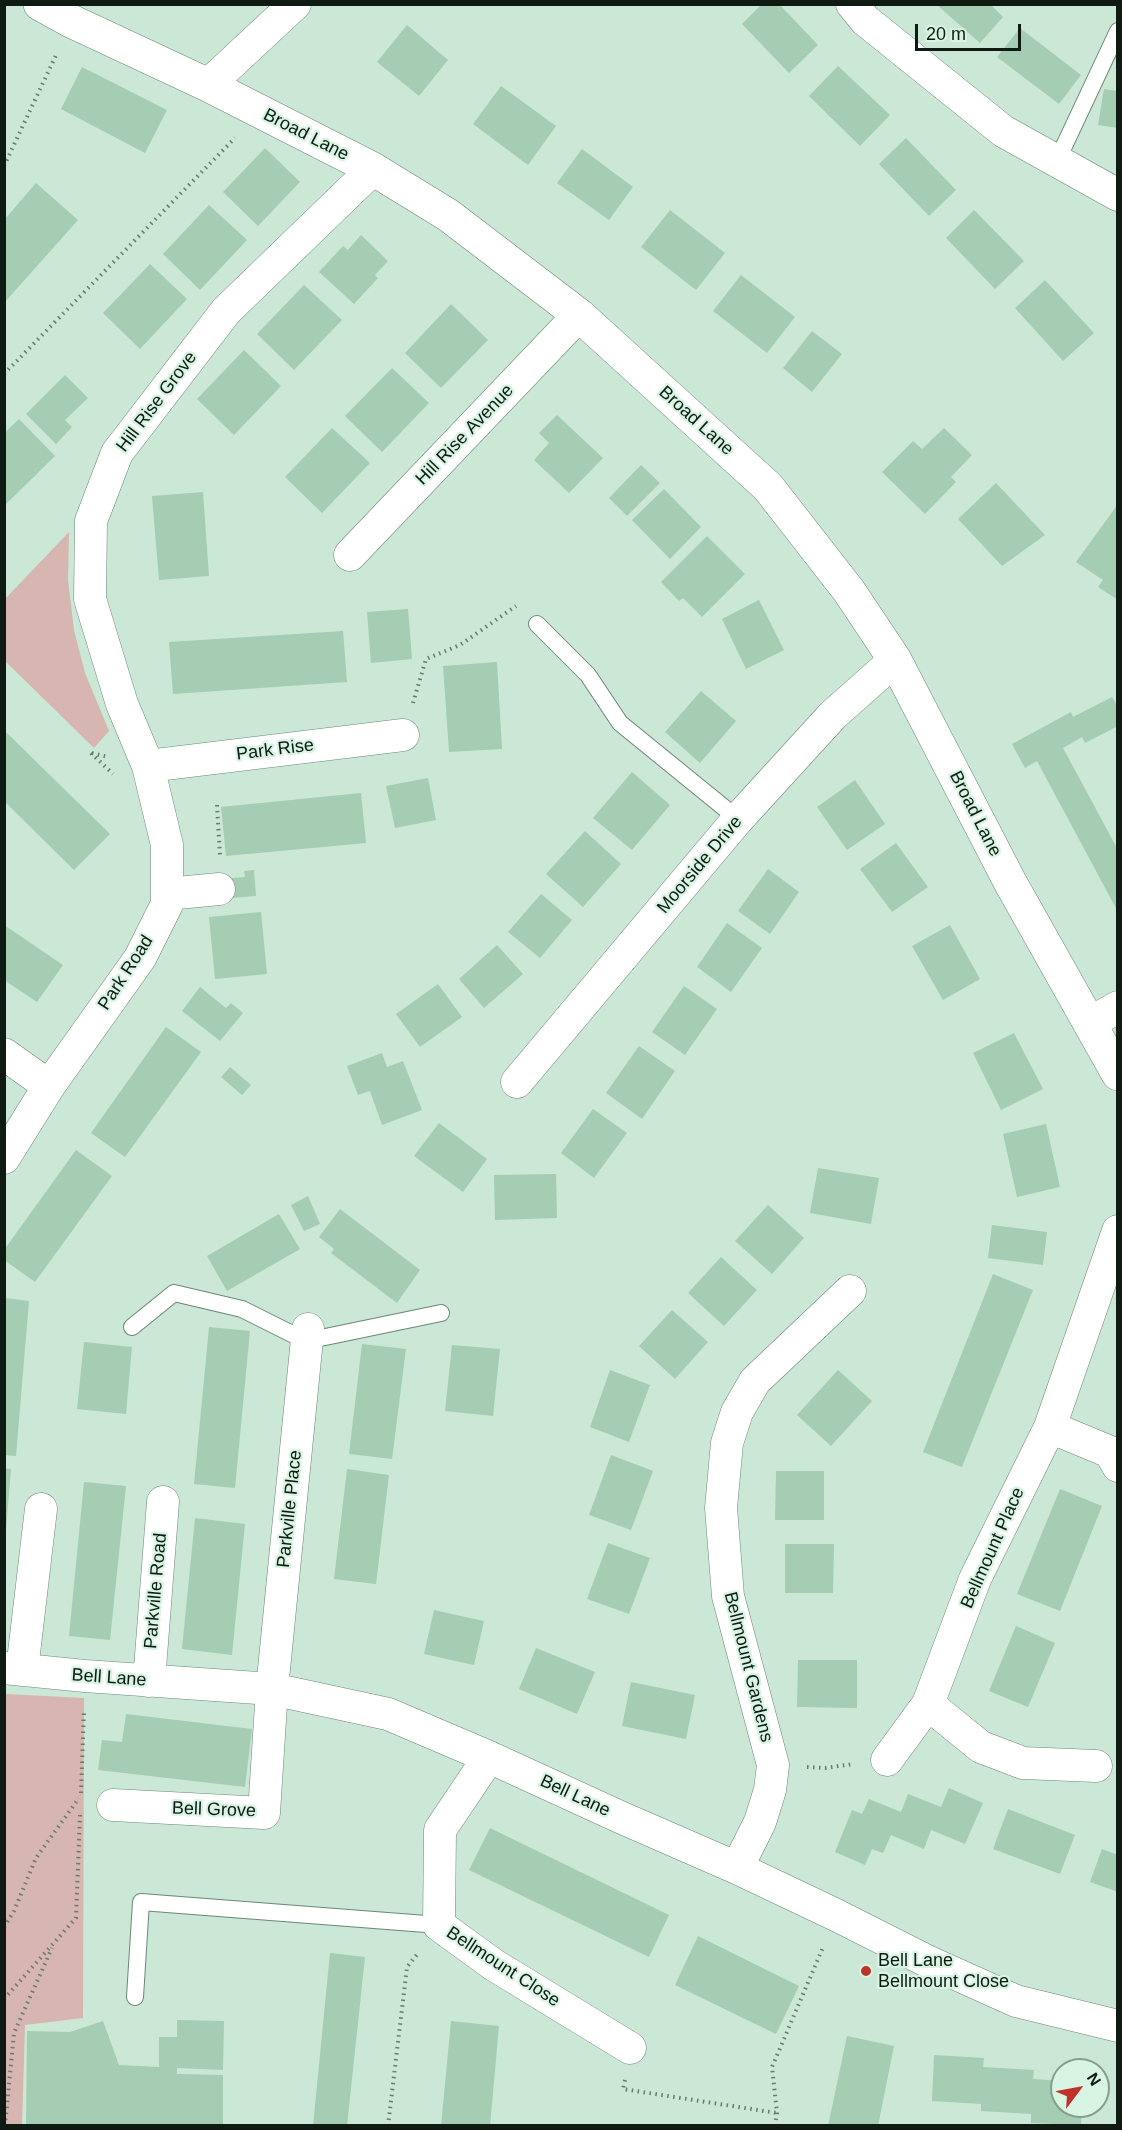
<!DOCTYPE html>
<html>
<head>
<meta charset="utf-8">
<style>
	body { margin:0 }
	#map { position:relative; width:1122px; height:2130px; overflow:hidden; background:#cae8d5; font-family:Helvetica,sans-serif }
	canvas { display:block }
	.frame { position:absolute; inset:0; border:6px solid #0f1a13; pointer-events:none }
	.north { position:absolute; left:1050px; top:2058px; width:60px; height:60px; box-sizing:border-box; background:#d7f5e2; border:2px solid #879d8f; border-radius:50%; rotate:58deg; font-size:16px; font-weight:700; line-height:24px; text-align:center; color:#0f1a13 }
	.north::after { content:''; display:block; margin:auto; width:21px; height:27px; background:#c0322c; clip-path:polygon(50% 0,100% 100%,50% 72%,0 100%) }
	.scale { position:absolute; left:915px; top:24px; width:106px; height:27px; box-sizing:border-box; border:3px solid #0f1a13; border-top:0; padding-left:8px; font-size:18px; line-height:21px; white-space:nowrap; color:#0f1a13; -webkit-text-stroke:4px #d7f5e2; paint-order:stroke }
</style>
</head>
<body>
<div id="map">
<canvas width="1122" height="2130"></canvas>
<div class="frame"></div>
<div class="north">N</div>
<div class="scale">20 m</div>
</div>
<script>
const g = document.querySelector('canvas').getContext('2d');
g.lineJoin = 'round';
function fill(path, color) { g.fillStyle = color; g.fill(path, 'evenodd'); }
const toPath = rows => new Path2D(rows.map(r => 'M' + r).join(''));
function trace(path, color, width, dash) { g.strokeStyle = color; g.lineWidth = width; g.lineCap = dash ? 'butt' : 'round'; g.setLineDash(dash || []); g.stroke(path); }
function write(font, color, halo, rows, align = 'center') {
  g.font = font + ' Helvetica,sans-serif'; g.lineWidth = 4.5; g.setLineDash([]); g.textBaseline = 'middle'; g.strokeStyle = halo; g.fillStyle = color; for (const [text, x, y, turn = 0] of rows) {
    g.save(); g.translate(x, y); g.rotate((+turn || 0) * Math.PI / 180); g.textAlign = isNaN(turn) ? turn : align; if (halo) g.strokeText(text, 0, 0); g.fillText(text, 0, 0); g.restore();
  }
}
fill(toPath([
	[69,532,68,580,74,630,85,673,109,731,94,748,5,661,5,599],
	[5,1694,84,1698,83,2018,25,2025,22,2126,4,2125]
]), '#d7b5b0');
fill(toPath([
	[762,4,779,4,818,45,789,73,742,24],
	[936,4,990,4,1003,17,980,43],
	[407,25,448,60,419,96,377,62],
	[1020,28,1081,75,1059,104,997,57],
	[838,66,890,115,860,146,809,96],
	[82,67,167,110,145,153,61,109],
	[501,86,556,126,528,165,473,124],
	[1104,89,1118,91,1118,128,1098,125],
	[906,138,956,190,929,216,879,164],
	[265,148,300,182,258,226,223,192],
	[582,149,633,187,609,220,557,183],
	[36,183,78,220,5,302,5,219],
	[209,205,247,240,200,290,163,254],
	[670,210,725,253,696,290,641,247],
	[974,210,1024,261,995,289,946,238],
	[361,235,388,261,375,275,378,278,354,304,319,272,343,246,348,250],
	[150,264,187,299,140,349,103,313],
	[741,275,795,317,767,353,713,311],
	[1045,280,1094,333,1063,361,1015,308],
	[304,285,342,320,294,370,257,334],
	[451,304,488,340,441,388,405,353],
	[812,331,842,354,812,392,783,368],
	[244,350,281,386,234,435,197,399],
	[392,368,429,403,382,452,345,416],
	[65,375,88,398,65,420,72,427,56,444,26,414],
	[557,415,603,458,569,493,534,460,549,443,539,433],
	[19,419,55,456,4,506,4,433],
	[332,428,370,463,322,513,285,477],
	[944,428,972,455,951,477,956,482,925,514,882,472,913,441,922,449],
	[641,465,660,483,627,516,609,498],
	[996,483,1045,535,1002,566,958,519],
	[664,489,701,527,670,559,632,520],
	[203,492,209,576,159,580,152,496],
	[1118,504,1118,600,1098,587,1103,580,1076,562],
	[707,536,745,574,702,617,683,598,679,601,661,582],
	[759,600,784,650,746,669,722,619],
	[408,609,412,659,371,663,367,612],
	[343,631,347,682,173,694,169,642],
	[497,662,502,749,449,752,443,666],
	[701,691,736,721,700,763,665,732],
	[1112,697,1118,707,1118,726,1085,743,1082,737,1063,748,1118,850,1118,912,1037,761,1025,768,1012,744,1071,712,1073,717],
	[7,733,110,834,74,870,4,801,4,736],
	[632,772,670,805,632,850,593,818],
	[428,778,436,820,395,828,386,786],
	[855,780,885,824,847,850,817,807],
	[361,793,366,843,226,856,221,807],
	[585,831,621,864,583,907,546,874],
	[896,843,928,887,892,912,860,869],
	[768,869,799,892,770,934,738,911],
	[254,870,256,896,220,899,219,879,245,877,244,871],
	[541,894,572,920,540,958,508,932],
	[261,912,267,974,215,979,209,917],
	[727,923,762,948,731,992,697,967],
	[4,925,63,965,37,1002,4,980],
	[950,925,980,979,943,1000,912,946],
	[497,945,523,974,484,1008,459,979],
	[438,984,462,1017,420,1047,396,1014],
	[684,986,717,1009,685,1055,652,1032],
	[200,987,226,1008,231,1003,243,1013,220,1041,182,1011],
	[166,1027,201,1052,125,1157,91,1133],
	[1014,1033,1043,1089,1001,1110,973,1053],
	[639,1046,675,1071,642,1119,606,1093],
	[382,1053,387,1067,403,1061,422,1110,382,1125,370,1091,358,1095,347,1066],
	[230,1067,251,1085,242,1095,221,1077],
	[593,1109,627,1133,594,1178,561,1153],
	[439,1123,487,1159,463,1192,414,1156],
	[1046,1124,1060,1187,1017,1197,1003,1134],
	[76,1150,112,1176,35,1282,4,1260,4,1250],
	[818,1168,879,1178,871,1224,810,1213],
	[556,1174,557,1218,495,1220,494,1175],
	[308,1196,320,1224,304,1231,291,1205],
	[768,1205,804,1238,772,1274,735,1241],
	[340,1209,420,1270,397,1303,331,1253,334,1249,319,1237],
	[279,1214,300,1249,227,1291,207,1256],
	[992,1225,1047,1232,1043,1265,988,1258],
	[721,1257,757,1290,724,1326,688,1293],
	[993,1274,1033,1290,962,1467,923,1452],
	[5,1298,29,1301,16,1456,5,1455],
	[672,1310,708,1342,675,1379,639,1346],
	[209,1327,250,1331,235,1488,194,1484],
	[84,1342,132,1347,126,1414,77,1409],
	[362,1344,406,1349,392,1459,349,1454],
	[452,1345,500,1349,493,1416,445,1411],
	[610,1370,650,1385,629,1442,590,1427],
	[838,1370,872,1401,831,1446,797,1415],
	[611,1455,653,1471,631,1530,589,1515],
	[4,1468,11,1469,6,1530,4,1530],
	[347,1469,389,1475,376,1584,334,1579],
	[776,1471,824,1471,824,1520,775,1520],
	[84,1482,126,1486,110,1640,69,1636],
	[1060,1489,1102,1506,1060,1611,1017,1594],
	[195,1518,245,1524,232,1655,182,1649],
	[608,1543,650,1558,629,1614,587,1599],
	[785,1544,834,1544,833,1593,785,1593],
	[434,1610,484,1621,474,1665,424,1654],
	[1016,1626,1055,1643,1028,1707,989,1691],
	[536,1648,595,1672,577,1714,519,1689],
	[798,1660,857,1660,857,1708,797,1707],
	[631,1682,695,1695,686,1739,622,1726],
	[126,1714,252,1729,245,1787,98,1770,102,1740,122,1742],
	[949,1788,983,1803,965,1844,931,1830,924,1849,891,1835,883,1853,872,1849,865,1865,835,1852,852,1810,862,1814,869,1799,901,1812,908,1794,941,1807],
	[1008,1809,1075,1835,1060,1874,993,1849],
	[490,1828,669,1915,649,1957,469,1870],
	[1102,1849,1118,1855,1118,1892,1090,1882],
	[698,1936,799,1986,776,2034,675,1985],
	[330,1953,365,1957,347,2126,313,2126],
	[177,2020,224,2021,223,2070,177,2068,177,2074,223,2075,223,2126,26,2126,27,2031,70,2032,103,2021,119,2065,159,2067,159,2037,177,2037],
	[451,2021,499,2026,490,2126,441,2126],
	[847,2036,894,2046,878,2126,828,2126],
	[934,2055,984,2058,983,2067,1034,2070,1033,2079,1062,2081,1062,2106,1082,2106,1081,2125,1031,2123,1031,2114,981,2111,981,2104,932,2101]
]), '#a4cdb3');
const lane = toPath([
	[1057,161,1118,31],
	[537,624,588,675,620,723,738,819],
	[132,1327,174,1293,242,1309,306,1341,441,1313],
	[135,1997,141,1902,439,1925]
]);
const street = toPath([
	[852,4,865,20,1003,131,1118,195],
	[208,85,295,4],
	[350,555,579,315],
	[148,766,403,735],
	[167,894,219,889],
	[1090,1023,1118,1007],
	[4,1054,49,1086],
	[517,1082,738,819,833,715,895,660],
	[4,1158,49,1086,140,958,167,904,167,845,148,766,122,704,90,599,91,521,117,453,226,311,373,169],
	[1050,1427,1110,1452,1118,1466],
	[4,1668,85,1676,272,1689,388,1714,489,1757,620,1817,737,1868,836,1915,927,1961,1016,2001,1118,2026],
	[22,1670,41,1509],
	[149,1681,163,1502],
	[489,1757,440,1830,439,1925,494,1965,630,2048],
	[887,1760,928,1704],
	[1096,1766,1023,1763,981,1747,928,1704,975,1579,1050,1427,1118,1231],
	[113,1805,264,1813,272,1689,308,1329],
	[737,1868,760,1822,770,1790,773,1765,728,1596,721,1508,727,1443,737,1412,755,1381,850,1291]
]);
const secondary = toPath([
	[40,4,71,21,208,85,373,169,448,215,579,315,768,487,849,591,895,660,1010,882,1118,1074]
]);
trace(lane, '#6c8776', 18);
trace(street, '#6c8776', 33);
trace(secondary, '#6c8776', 34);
trace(toPath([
	[4,166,57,53],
	[4,374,235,138],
	[413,703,426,659,460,645,516,606],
	[91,753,113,774],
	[92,753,108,757],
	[217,805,220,856],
	[807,1767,825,1768,853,1764],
	[81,1793,84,1710],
	[4,1927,14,1911,36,1858,79,1798],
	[4,1999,76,1918,80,1815],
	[625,2080,623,2089,777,2113],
	[5,2126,14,2033,52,1948],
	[388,2126,407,1967,419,1952],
	[775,2126,777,2113,772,2067,824,1945]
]), '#677b6e', 4, [1.5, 4.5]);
trace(lane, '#fff', 16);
trace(street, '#fff', 32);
trace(secondary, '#fff', 33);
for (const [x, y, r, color] of [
	[866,1971,6,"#c0322c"]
]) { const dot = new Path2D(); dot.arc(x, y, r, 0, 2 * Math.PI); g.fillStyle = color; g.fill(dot); trace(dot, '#d7f5e2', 2); }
write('18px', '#0f1a13', '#d7f5e2', [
	["Broad Lane",306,135,27],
	["Hill Rise Grove",157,402,-53],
	["Broad Lane",696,421,42],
	["Hill Rise Avenue",465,435,-46],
	["Park Rise",275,750,-7],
	["Broad Lane",975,814,63],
	["Moorside Drive",700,865,-50],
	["Park Road",126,973,-57],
	["Parkville Place",290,1509,-84],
	["Bellmount Place",993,1548,-66],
	["Parkville Road",156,1591,-85],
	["Bellmount Gardens",748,1667,76],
	["Bell Lane",109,1678,4],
	["Bell Lane",575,1796,25],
	["Bell Grove",214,1810,2],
	["Bellmount Close",503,1967,33]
]);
write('18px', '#0f1a13', '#d7f5e2', [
	["Bell Lane",878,1961],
	["Bellmount Close",878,1982]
], 'left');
</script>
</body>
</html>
